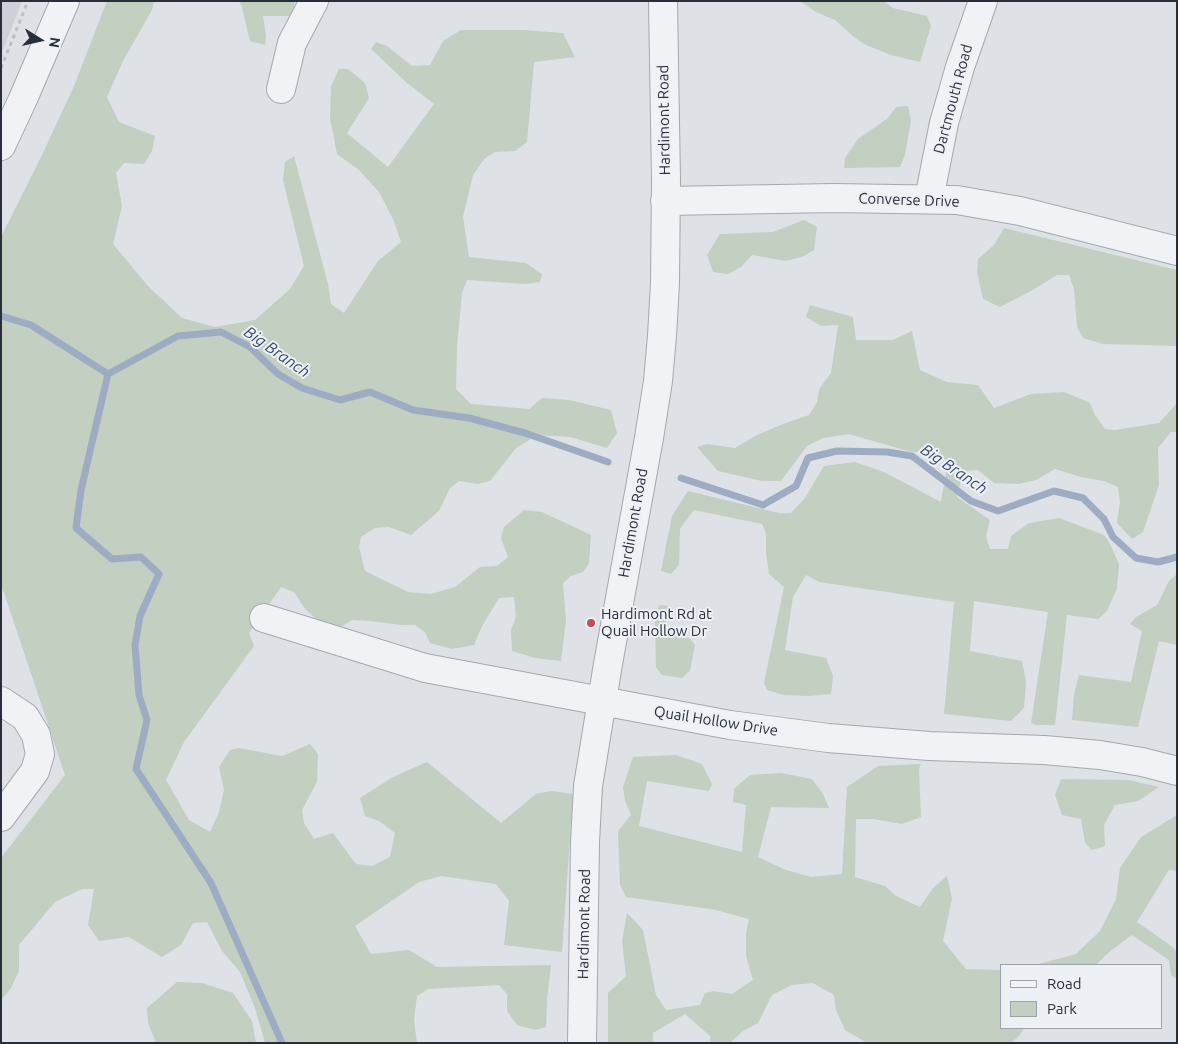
<!DOCTYPE html>
<html>
<head>
<meta charset="utf-8">
<style>
	body { margin:0 }
	#map { position:relative; width:1178px; height:1044px; overflow:hidden; background:#dee1e6; font-family:Ubuntu,sans-serif }
	canvas { display:block }
	.frame { position:absolute; inset:0; border:2px solid #292e3b; pointer-events:none }
	.legend { position:absolute; left:1000px; top:964px; width:162px; height:65px; box-sizing:border-box; background:#edf0f4; border:1px solid #9fa2aa; margin:0; padding:6px 9px; list-style:none; font-size:15px; color:#292e3b }
	.legend li { display:flex; align-items:center; gap:10px; height:25px }
	.legend b { width:25px; border:1px solid #9fa2aa }
	.north { position:absolute; left:15px; top:15px; width:50px; height:50px; -webkit-text-stroke:4px #edf0f4; paint-order:stroke; rotate:100deg; font-size:14px; font-weight:700; line-height:20px; text-align:center; color:#292e3b }
	.north::after { content:''; display:block; margin:auto; width:18px; height:22px; background:#292e3b; clip-path:polygon(50% 0,100% 100%,50% 72%,0 100%) }
</style>
</head>
<body>
<div id="map">
<canvas width="1178" height="1044"></canvas>
<div class="frame"></div>
<ul class="legend">
<li><b style="height:6px;background:#f0f2f5"></b>Road</li>
<li><b style="height:14px;background:#c3cfc0"></b>Park</li>
</ul>
<div class="north">N</div>
</div>
<script>
const g = document.querySelector('canvas').getContext('2d');
g.lineJoin = 'round';
function fill(path, color) { g.fillStyle = color; g.fill(path, 'evenodd'); }
const toPath = rows => new Path2D(rows.map(r => 'M' + r).join(''));
function trace(path, color, width, dash) { g.strokeStyle = color; g.lineWidth = width; g.lineCap = dash ? 'butt' : 'round'; g.setLineDash(dash || []); g.stroke(path); }
function write(font, color, halo, rows, align = 'center') {
  g.font = font + ' Ubuntu,sans-serif'; g.lineWidth = 4; g.setLineDash([]); g.textBaseline = 'middle'; g.strokeStyle = halo; g.fillStyle = color; for (const [text, x, y, turn = 0] of rows) {
    g.save(); g.translate(x, y); g.rotate((+turn || 0) * Math.PI / 180); g.textAlign = isNaN(turn) ? turn : align; if (halo) g.strokeText(text, 0, 0); g.fillText(text, 0, 0); g.restore();
  }
}
fill(toPath([
	[1,1,22,1,1,55]
]), '#cdd0d7');
fill(toPath([
	[107,1,154,1,152,10,123,61,107,97,119,122,155,136,152,151,144,164,124,163,116,173,122,206,113,244,148,286,182,318,215,327,255,320,290,289,304,266,283,180,285,162,294,156,328,284,331,304,344,313,378,261,401,242,393,219,379,192,359,170,337,154,330,118,331,86,339,69,348,69,365,83,369,98,347,133,388,167,434,104,407,83,371,49,376,42,387,46,412,66,430,65,443,41,461,30,523,30,563,33,575,57,534,62,527,142,515,151,495,152,484,159,473,175,463,217,469,257,526,263,542,274,540,282,525,284,467,280,462,293,457,347,456,389,471,404,529,409,542,398,569,400,611,410,617,433,607,448,570,437,537,435,516,448,490,481,478,484,459,481,450,488,439,511,411,535,389,527,375,528,361,537,359,547,365,571,408,592,431,594,455,587,480,567,497,566,508,557,501,538,504,527,524,510,542,512,591,535,589,563,583,572,571,576,563,583,566,621,561,661,535,658,512,651,511,630,516,617,514,597,499,598,482,626,474,645,452,649,430,643,425,632,415,625,402,625,370,621,352,620,339,628,321,623,305,609,294,592,281,587,249,633,254,646,184,742,166,780,189,820,210,832,219,812,224,790,219,767,230,750,239,748,282,756,310,744,318,754,317,782,302,810,304,823,314,839,333,833,356,864,372,866,390,857,395,833,379,821,365,816,360,798,393,777,427,762,501,823,536,794,551,791,573,794,562,952,504,945,509,901,496,884,441,876,419,882,355,926,371,954,409,950,437,967,551,965,547,1000,546,1027,535,1030,517,1025,507,1011,507,994,499,985,428,989,417,996,414,1021,417,1043,265,1043,255,1008,240,972,222,951,207,922,193,923,181,945,162,957,129,937,99,941,88,925,94,889,82,889,55,902,19,945,19,971,11,988,1,1000,1,858,65,775,1,584,1,237,42,155,74,86],
	[239,1,295,1,292,16,263,16,266,36,265,45,250,41,242,7],
	[800,1,883,1,893,8,927,16,931,26,920,62,891,55,866,45,854,37,835,20,816,12],
	[908,106,911,120,905,155,900,167,844,168,845,158,858,139,888,118,896,107],
	[804,220,817,227,814,250,802,257,785,261,752,255,741,267,728,274,713,272,707,255,720,234,773,232],
	[1004,228,1177,270,1177,346,1103,344,1083,338,1077,327,1074,289,1069,275,1057,275,1031,291,1000,307,983,299,977,272,978,259,994,245],
	[810,305,853,317,856,340,893,340,912,331,920,370,947,382,978,385,994,408,1031,394,1064,392,1090,403,1095,415,1105,429,1115,430,1159,423,1177,403,1177,432,1171,432,1158,448,1159,485,1143,532,1132,539,1117,523,1120,502,1118,487,1104,481,1081,477,1055,469,1036,480,1019,484,994,483,978,470,963,471,957,497,990,520,986,536,990,549,1008,549,1011,536,1029,523,1059,518,1104,535,1110,544,1119,564,1117,588,1107,611,1098,619,1067,615,1055,725,1036,725,1031,723,1048,612,974,601,970,651,1022,661,1026,682,1024,708,1011,721,944,714,954,602,819,582,806,575,793,597,785,650,826,658,833,676,831,694,809,696,784,695,767,690,764,683,784,587,769,574,766,554,766,534,762,524,694,510,680,529,679,565,671,574,661,571,672,516,688,491,779,513,791,513,805,498,824,466,855,462,884,472,941,502,948,461,936,455,908,451,849,434,823,438,807,446,781,481,762,481,718,471,697,447,707,444,735,448,757,435,783,424,809,415,817,402,819,389,831,373,838,325,821,326,806,317],
	[1177,574,1177,645,1159,641,1138,727,1072,720,1074,694,1079,675,1131,682,1142,631,1130,624,1136,617,1157,605,1169,581],
	[659,605,668,606,665,634,680,635,690,639,695,645,690,671,682,678,662,675,656,667,655,621],
	[676,755,702,764,712,784,709,791,647,781,639,826,742,852,746,805,733,802,734,789,750,775,781,773,812,779,823,794,829,808,771,807,758,857,786,870,811,877,842,874,847,787,878,766,921,764,919,769,921,817,902,824,873,819,856,819,855,877,885,886,896,896,920,907,933,888,947,876,952,899,943,941,966,969,1002,970,1002,1028,1024,1028,1019,1036,1011,1043,867,1043,845,1030,836,1010,834,995,813,983,792,985,772,995,758,1023,743,1031,730,1043,710,1043,710,1036,685,1014,653,1033,653,1043,608,1043,608,993,626,976,622,941,627,913,643,930,656,995,666,1010,700,1005,705,993,714,991,732,994,753,980,746,956,746,933,749,919,716,910,626,897,620,885,618,831,631,815,625,801,623,787,633,757],
	[1061,779,1128,780,1159,787,1138,801,1115,805,1104,825,1105,846,1092,850,1085,843,1081,819,1062,815,1055,795],
	[1177,815,1177,871,1169,870,1137,922,1174,948,1177,953,1177,979,1171,975,1169,960,1132,935,1109,952,1096,965,1035,965,1076,954,1100,931,1116,899,1120,868,1141,837],
	[177,982,202,983,233,993,252,1021,256,1043,156,1043,148,1023,147,1008]
]), '#c3cfc0');
trace(toPath([
	[1,316,31,325,108,374],
	[108,374,81,490,76,528,112,559,141,557,159,574,140,616,135,645,139,695,147,720,136,769,211,883,282,1043],
	[108,374,178,336,221,332,250,347,278,374,302,388,340,400,370,392,413,410,469,418,525,433,608,462],
	[681,478,763,505,796,486,808,458,837,451,887,452,912,456,971,501,998,511,1054,491,1083,498,1104,519,1113,537,1136,558,1158,562,1177,557]
]), '#9dacc3', 7);
const minor = toPath([
	[281,89,292,43,314,1],
	[1,146,23,99,65,1],
	[929,199,944,123,960,67,983,1],
	[665,201,834,198,957,200,1020,211,1177,251],
	[264,618,425,668,730,725,828,738,929,746,1044,750,1100,755,1142,762,1177,771],
	[1,701,25,717,36,735,40,754,35,771,1,817],
	[582,1043,585,842,588,786,608,664,649,438,658,381,662,336,665,283,666,181,663,1]
]);
trace(minor, '#a4a8af', 30);
trace(toPath([
	[1,68,28,1]
]), '#bcbfc5', 3, [4, 4]);
trace(minor, '#f0f2f5', 28);
for (const [x, y, r, color] of [
	[591,623,5,"#bf4f57"]
]) { const dot = new Path2D(); dot.arc(x, y, r, 0, 2 * Math.PI); g.fillStyle = color; g.fill(dot); trace(dot, '#edf0f4', 2); }
write('15px', '#292e3b', '#edf0f4', [
	["Dartmouth Road",953,99,-75],
	["Hardimont Road",664,120,-91],
	["Converse Drive",909,200,2],
	["Hardimont Road",633,523,-80],
	["Quail Hollow Drive",716,721,9],
	["Hardimont Road",584,924,-89]
]);
write('15px', '#292e3b', '#edf0f4', [
	["Hardimont Rd at",601,614],
	["Quail Hollow Dr",601,631]
], 'left');
write('italic 16px', '#384a6b', '#edf0f4', [
	["Big Branch",277,352,35],
	["Big Branch",954,469,34]
]);
</script>
</body>
</html>
